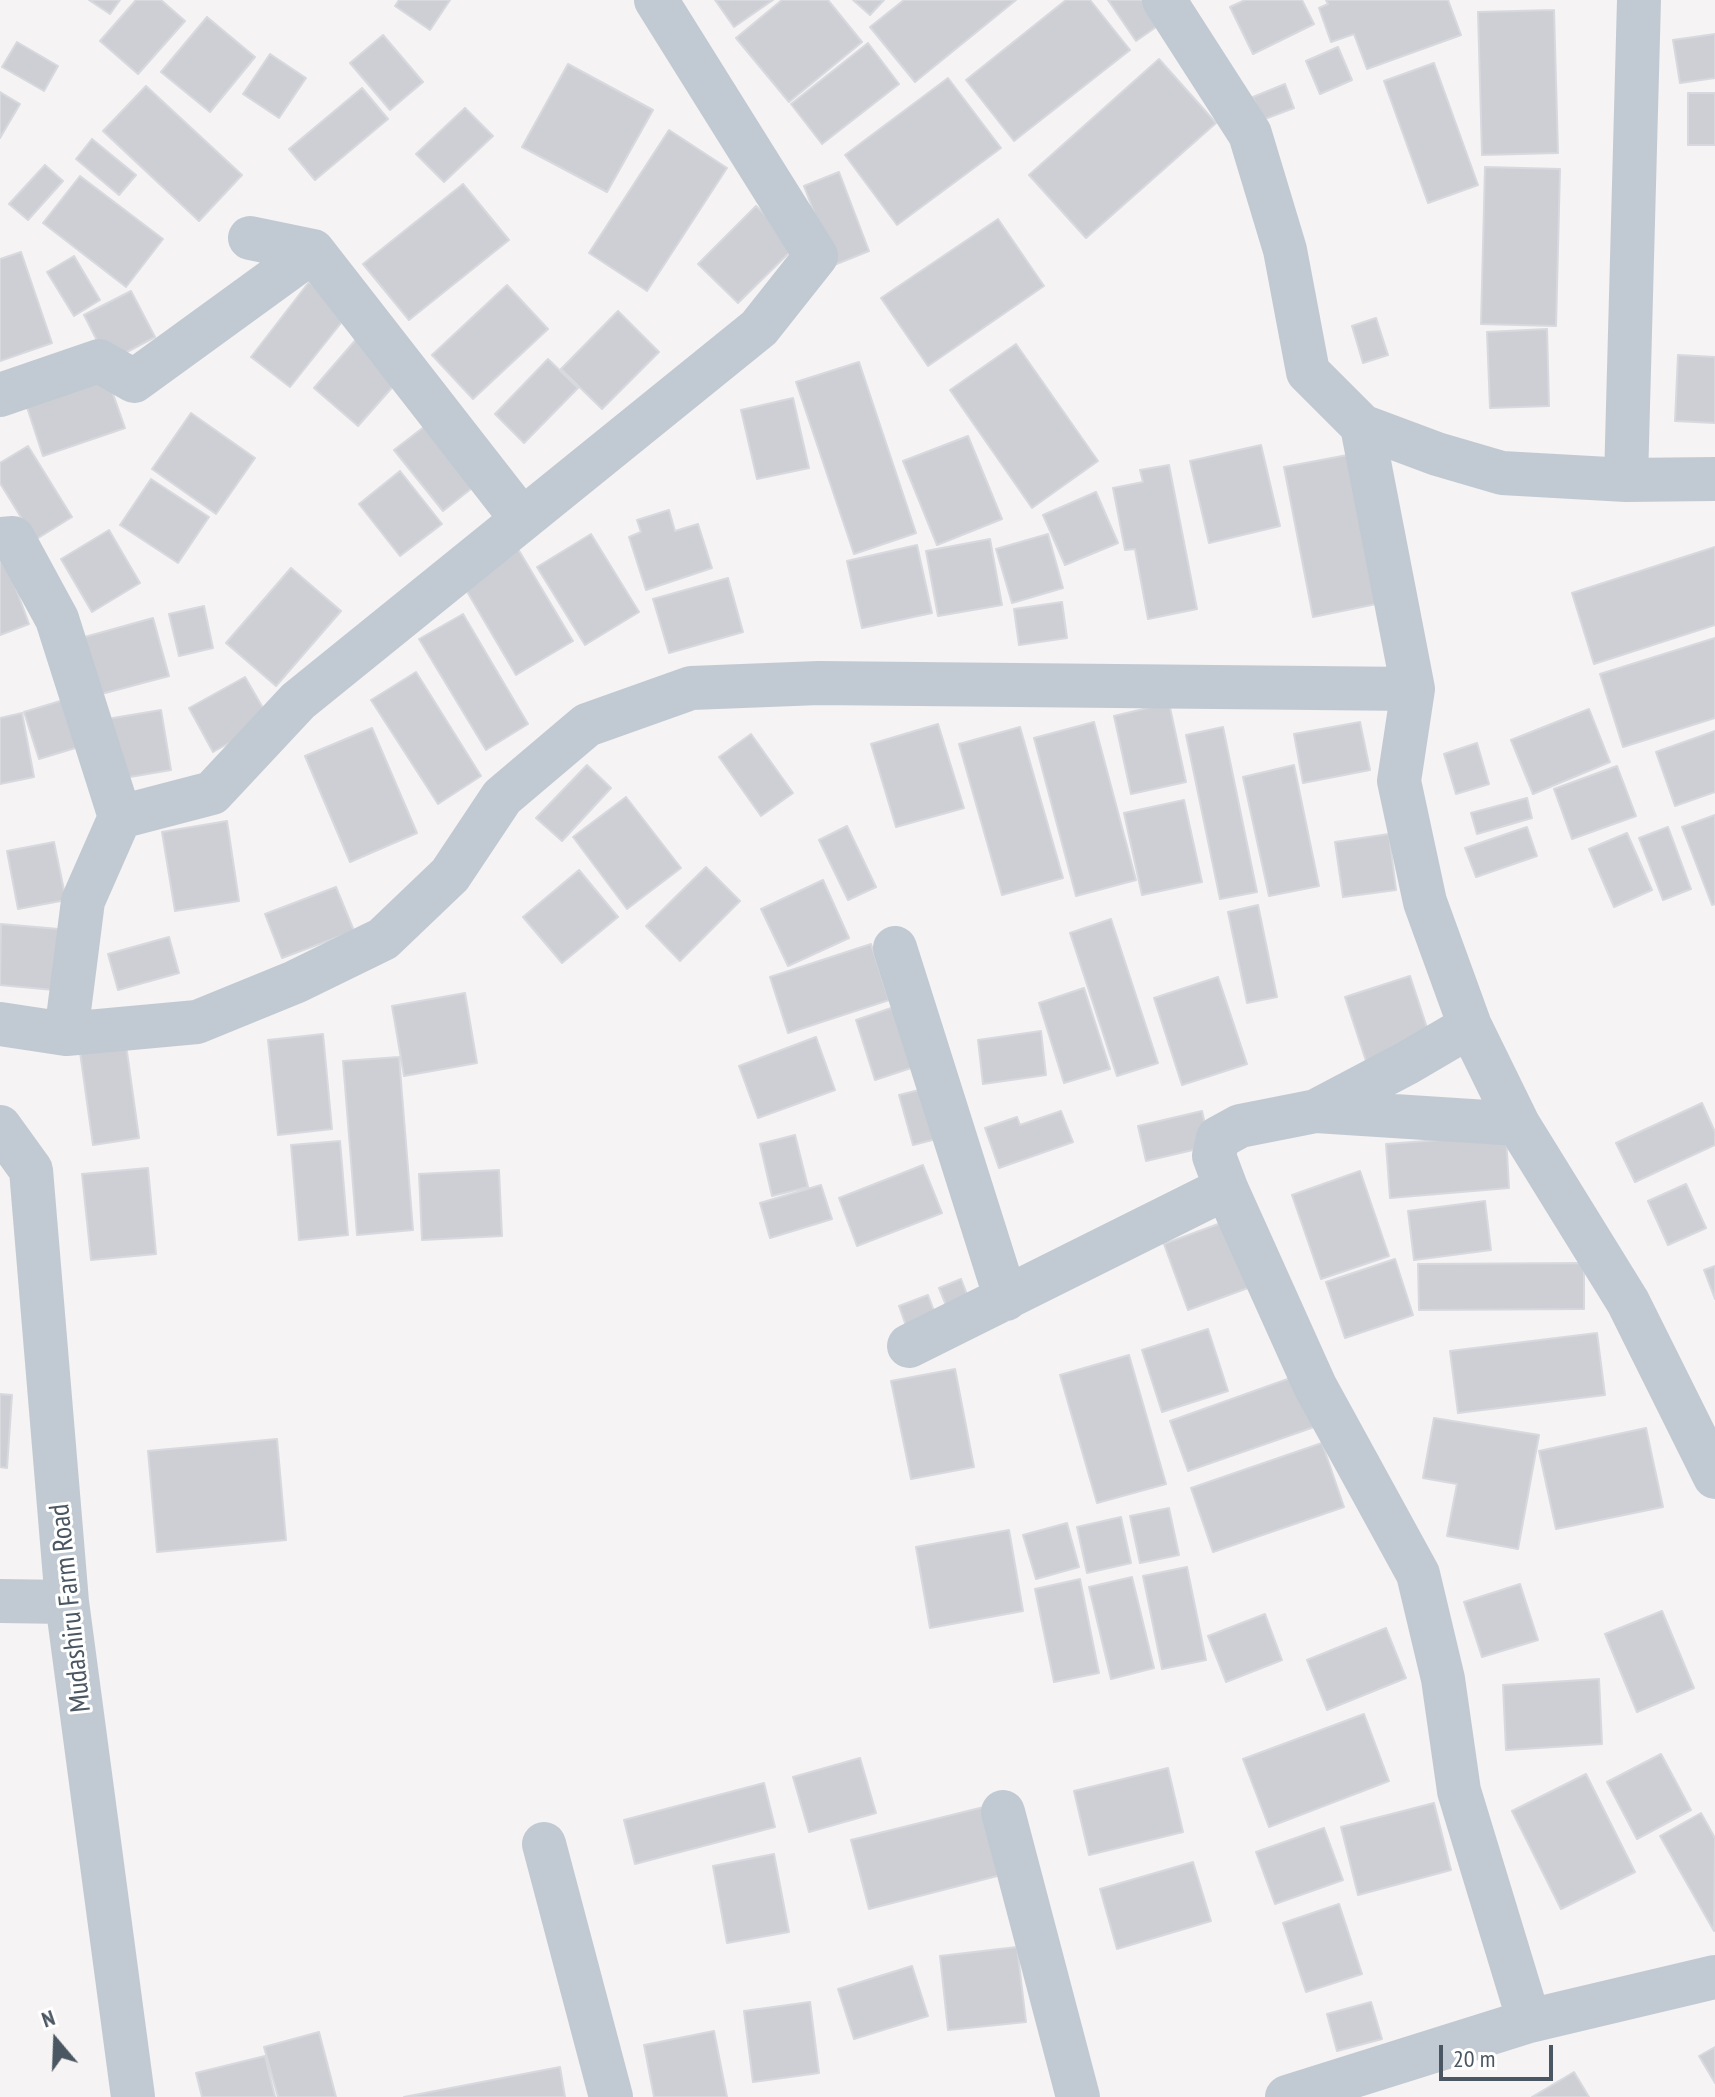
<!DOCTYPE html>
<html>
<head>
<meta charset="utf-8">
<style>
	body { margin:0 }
	#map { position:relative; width:1715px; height:2097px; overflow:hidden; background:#f5f3f3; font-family:"PT Sans Narrow",sans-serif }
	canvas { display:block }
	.north { position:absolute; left:16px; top:2001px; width:80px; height:80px; -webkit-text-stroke:6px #fff; paint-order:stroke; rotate:341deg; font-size:22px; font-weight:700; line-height:32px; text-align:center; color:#4a5661 }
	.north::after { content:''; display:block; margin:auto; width:28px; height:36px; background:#4a5661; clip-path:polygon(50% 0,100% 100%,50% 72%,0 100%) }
	.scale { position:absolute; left:1439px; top:2045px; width:114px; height:36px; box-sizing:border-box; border:4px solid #4a5661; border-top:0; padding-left:10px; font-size:24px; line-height:28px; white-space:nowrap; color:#4a5661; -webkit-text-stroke:6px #fff; paint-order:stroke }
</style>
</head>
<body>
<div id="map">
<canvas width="1715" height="2097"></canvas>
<div class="north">N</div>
<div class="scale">20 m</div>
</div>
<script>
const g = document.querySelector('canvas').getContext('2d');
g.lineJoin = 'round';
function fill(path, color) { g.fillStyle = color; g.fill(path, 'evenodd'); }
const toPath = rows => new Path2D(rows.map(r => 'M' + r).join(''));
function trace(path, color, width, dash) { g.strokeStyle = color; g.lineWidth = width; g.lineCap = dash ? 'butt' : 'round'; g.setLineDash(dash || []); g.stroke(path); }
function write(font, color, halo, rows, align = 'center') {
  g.font = font + ' "PT Sans Narrow",sans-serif'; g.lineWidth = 6; g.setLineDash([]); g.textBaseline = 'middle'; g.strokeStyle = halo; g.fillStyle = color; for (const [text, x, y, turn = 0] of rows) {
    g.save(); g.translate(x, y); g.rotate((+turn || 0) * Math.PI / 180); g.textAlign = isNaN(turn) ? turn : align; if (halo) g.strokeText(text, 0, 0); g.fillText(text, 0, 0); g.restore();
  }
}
const building = toPath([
	[89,0,120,0,110,14,89,0],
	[136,0,161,0,185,21,138,74,100,41,136,0],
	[399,0,450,0,430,30,395,6,399,0],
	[715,0,773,0,734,27,715,0],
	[782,0,828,0,862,42,789,102,736,38,782,0],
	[853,0,884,0,870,15,853,0],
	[904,0,1016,0,915,82,870,27,904,0],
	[1066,0,1090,0,1130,50,1014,141,966,80,1066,0],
	[1108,0,1143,0,1159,25,1136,41,1108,0],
	[1245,0,1302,0,1314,24,1253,54,1230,7,1245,0],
	[1326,0,1448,0,1461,35,1367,69,1354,34,1331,42,1319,8,1328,4,1326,0],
	[1554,10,1558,153,1482,155,1478,12,1554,10],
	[207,17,255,57,210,112,161,72,207,17],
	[1715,34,1715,78,1680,83,1673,40,1715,34],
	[383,35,423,82,390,110,350,63,383,35],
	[17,42,58,66,44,91,2,67,17,42],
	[868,43,899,84,822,144,791,104,868,43],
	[1338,47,1352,80,1320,94,1306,61,1338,47],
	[270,54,306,78,279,118,243,94,270,54],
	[1159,59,1216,123,1086,238,1029,175,1159,59],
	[1434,63,1478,185,1428,203,1384,81,1434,63],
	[568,64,653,110,607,192,522,147,568,64],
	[948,78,1001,148,897,225,845,155,948,78],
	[1285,84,1294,108,1262,120,1253,97,1285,84],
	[146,86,242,175,199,221,103,131,146,86],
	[362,88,388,119,315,180,289,149,362,88],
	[0,92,20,104,0,138,0,92],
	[1688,93,1715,93,1715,145,1688,145,1688,93],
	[465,108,493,136,444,182,416,154,465,108],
	[669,130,727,168,647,291,589,253,669,130],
	[92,139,136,175,119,195,76,159,92,139],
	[45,165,63,181,28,220,9,204,45,165],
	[1485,167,1560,169,1556,326,1481,324,1485,167],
	[839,172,869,251,834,265,804,186,839,172],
	[80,176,163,239,126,287,43,223,80,176],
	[463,184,509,240,409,320,363,264,463,184],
	[756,206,797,245,738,303,698,264,756,206],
	[998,219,1044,286,928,366,881,298,998,219],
	[21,252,52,343,0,361,0,259,21,252],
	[74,256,100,300,74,316,47,272,74,256],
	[309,282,349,313,290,387,251,357,309,282],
	[507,285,548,329,473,399,432,355,507,285],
	[131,291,155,337,108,362,84,315,131,291],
	[618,311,659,352,602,409,561,369,618,311],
	[1376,318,1388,355,1363,363,1352,326,1376,318],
	[1547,329,1549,406,1490,408,1487,332,1547,329],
	[359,336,404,374,358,426,314,388,359,336],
	[1016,344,1098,461,1032,508,950,390,1016,344],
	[1678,355,1715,357,1715,423,1675,421,1678,355],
	[548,359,578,388,524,443,495,414,548,359],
	[859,362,916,533,854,554,796,382,859,362],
	[106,374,125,428,43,456,25,401,106,374],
	[793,398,809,468,757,479,741,410,793,398],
	[191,413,255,458,216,514,152,469,191,413],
	[433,420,481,481,443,511,394,450,433,420],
	[968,436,1002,519,937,545,903,461,968,436],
	[1261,445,1280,526,1209,543,1190,461,1261,445],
	[28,446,72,517,35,540,0,483,0,463,28,446],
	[1353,454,1381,603,1313,617,1284,467,1353,454],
	[1169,465,1197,609,1148,619,1135,549,1125,550,1113,488,1143,482,1140,470,1169,465],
	[400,471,442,524,400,556,359,504,400,471],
	[151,479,209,517,178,563,120,525,151,479],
	[1096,492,1118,543,1065,565,1043,515,1096,492],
	[669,510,675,531,698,524,712,568,646,590,629,537,641,532,637,520,669,510],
	[109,530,140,583,92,612,61,559,109,530],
	[591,534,639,612,585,645,537,567,591,534],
	[1048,534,1063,588,1012,603,996,549,1048,534],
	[990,539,1002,605,938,616,926,551,990,539],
	[917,545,932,613,862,628,847,561,917,545],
	[1715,547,1715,625,1594,664,1572,593,1715,547],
	[518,549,573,641,516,675,462,583,518,549],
	[4,556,29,624,0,635,0,557,4,556],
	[291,568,341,611,276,686,226,643,291,568],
	[728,578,743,632,669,653,653,599,728,578],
	[1062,602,1067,638,1019,645,1014,609,1062,602],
	[204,606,213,648,179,656,169,614,204,606],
	[463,614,528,724,486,750,419,639,463,614],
	[153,618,169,676,90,697,74,640,153,618],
	[1715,638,1715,718,1623,747,1600,674,1715,638],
	[416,672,481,776,438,804,371,700,416,672],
	[245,677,270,720,213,752,189,708,245,677],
	[77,696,92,743,39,759,24,712,77,696],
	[1169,703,1186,782,1131,794,1114,716,1169,703],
	[1589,709,1610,762,1533,794,1511,740,1589,709],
	[161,710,171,770,118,779,107,719,161,710],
	[22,713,34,777,0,784,0,718,22,713],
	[1094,722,1136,880,1076,896,1034,738,1094,722],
	[1360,722,1370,770,1303,783,1294,734,1360,722],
	[938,724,964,808,896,827,871,744,938,724],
	[1020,727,1063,878,1002,895,959,744,1020,727],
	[1223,727,1257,892,1220,899,1186,735,1223,727],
	[372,728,417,833,350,862,305,756,372,728],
	[1715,731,1715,792,1675,806,1656,752,1715,731],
	[751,734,793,793,761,816,719,757,751,734],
	[1477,743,1489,784,1456,794,1444,754,1477,743],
	[587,765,611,788,562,841,536,818,587,765],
	[1294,765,1319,886,1269,896,1243,777,1294,765],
	[1617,766,1636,816,1572,839,1554,789,1617,766],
	[626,797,681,868,627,909,573,837,626,797],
	[1527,798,1532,818,1477,834,1471,813,1527,798],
	[1184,800,1202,882,1142,895,1124,813,1184,800],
	[1715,815,1715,904,1712,905,1682,827,1715,815],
	[227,821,239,901,175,911,162,832,227,821],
	[847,826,876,887,848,900,819,840,847,826],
	[1527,827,1537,856,1476,877,1465,848,1527,827],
	[1668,827,1691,889,1663,900,1639,838,1668,827],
	[1627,833,1652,890,1614,907,1589,849,1627,833],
	[1389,834,1396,890,1343,897,1335,842,1389,834],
	[54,842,66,900,18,909,7,851,54,842],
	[706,867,740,901,680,961,646,926,706,867],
	[579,870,618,917,562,963,523,917,579,870],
	[823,880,849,938,788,966,761,909,823,880],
	[336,887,354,931,282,958,265,914,336,887],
	[1258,905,1277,997,1247,1003,1228,912,1258,905],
	[1111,919,1158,1063,1117,1076,1070,933,1111,919],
	[1,924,59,929,54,990,0,985,1,924],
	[169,937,179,973,118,990,108,954,169,937],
	[871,944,889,1000,788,1033,770,977,871,944],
	[1410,976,1431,1040,1366,1061,1345,997,1410,976],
	[1218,977,1247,1064,1182,1085,1154,998,1218,977],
	[1084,988,1110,1069,1064,1083,1039,1003,1084,988],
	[465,993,477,1063,404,1076,392,1006,465,993],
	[900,1005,920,1065,875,1080,856,1020,900,1005],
	[1041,1031,1046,1075,983,1084,978,1040,1041,1031],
	[323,1034,332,1129,278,1135,268,1040,323,1034],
	[816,1037,835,1090,758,1118,739,1066,816,1037],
	[126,1045,139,1138,93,1145,80,1052,126,1045],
	[399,1057,413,1230,357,1235,343,1061,399,1057],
	[931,1087,944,1137,913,1145,899,1095,931,1087],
	[1702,1103,1715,1132,1715,1145,1635,1182,1616,1143,1702,1103],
	[1061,1111,1073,1142,999,1168,985,1128,1017,1117,1020,1125,1061,1111],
	[1202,1111,1210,1146,1146,1161,1138,1126,1202,1111],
	[795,1135,808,1187,772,1196,760,1144,795,1135],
	[1506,1135,1509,1188,1390,1198,1386,1144,1506,1135],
	[340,1141,348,1235,299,1240,291,1145,340,1141],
	[923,1165,942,1213,857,1246,839,1198,923,1165],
	[148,1168,156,1254,91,1260,82,1174,148,1168],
	[499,1170,502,1236,422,1240,419,1174,499,1170],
	[1360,1171,1389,1256,1321,1279,1292,1195,1360,1171],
	[1686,1184,1706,1228,1668,1245,1648,1201,1686,1184],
	[821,1185,832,1219,770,1238,760,1203,821,1185],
	[1485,1201,1491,1250,1414,1260,1408,1211,1485,1201],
	[1232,1219,1256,1285,1188,1310,1164,1244,1232,1219],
	[1395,1259,1413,1315,1345,1338,1326,1282,1395,1259],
	[1584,1263,1584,1309,1419,1310,1418,1264,1584,1263],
	[1715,1266,1715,1299,1704,1270,1715,1266],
	[961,1279,972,1307,950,1315,939,1288,961,1279],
	[928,1295,940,1327,910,1337,899,1306,928,1295],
	[1208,1329,1228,1391,1162,1412,1142,1350,1208,1329],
	[1597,1333,1605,1395,1458,1413,1450,1351,1597,1333],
	[1129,1355,1166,1484,1097,1503,1060,1375,1129,1355],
	[955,1369,974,1467,911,1479,891,1381,955,1369],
	[1299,1375,1317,1426,1188,1471,1170,1421,1299,1375],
	[0,1394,12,1395,7,1468,0,1467,0,1394],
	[1434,1418,1539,1435,1518,1549,1447,1536,1457,1484,1423,1478,1434,1418],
	[1646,1428,1663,1507,1556,1529,1539,1451,1646,1428],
	[277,1439,286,1540,157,1552,148,1451,277,1439],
	[1322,1443,1344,1507,1213,1552,1191,1488,1322,1443],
	[1169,1508,1179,1555,1140,1563,1130,1516,1169,1508],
	[1121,1517,1131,1563,1087,1573,1077,1527,1121,1517],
	[1067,1523,1079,1567,1036,1579,1023,1535,1067,1523],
	[1009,1530,1023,1611,930,1628,916,1547,1009,1530],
	[1187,1567,1206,1660,1162,1669,1143,1576,1187,1567],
	[1132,1577,1154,1668,1111,1679,1089,1587,1132,1577],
	[1080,1579,1099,1673,1054,1682,1035,1589,1080,1579],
	[1520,1584,1538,1640,1482,1657,1464,1602,1520,1584],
	[1662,1611,1694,1688,1637,1712,1605,1634,1662,1611],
	[1265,1614,1282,1660,1226,1682,1208,1636,1265,1614],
	[1386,1628,1406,1678,1327,1710,1307,1660,1386,1628],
	[1599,1679,1602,1744,1506,1750,1503,1685,1599,1679],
	[1364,1714,1389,1781,1269,1827,1243,1759,1364,1714],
	[1661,1754,1691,1810,1637,1839,1607,1782,1661,1754],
	[860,1758,876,1813,809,1832,793,1777,860,1758],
	[1168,1768,1183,1832,1089,1855,1074,1791,1168,1768],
	[1586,1774,1635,1872,1561,1909,1512,1811,1586,1774],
	[764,1783,775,1827,635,1864,624,1820,764,1783],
	[1434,1803,1451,1870,1358,1895,1341,1827,1434,1803],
	[988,1806,1005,1874,869,1909,851,1840,988,1806],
	[1701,1813,1715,1838,1714,1931,1660,1836,1701,1813],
	[1324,1828,1343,1880,1275,1904,1256,1852,1324,1828],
	[774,1854,789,1932,727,1943,713,1866,774,1854],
	[1193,1862,1211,1921,1117,1949,1100,1889,1193,1862],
	[1339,1904,1362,1974,1306,1992,1283,1923,1339,1904],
	[1017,1947,1026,2022,948,2030,940,1956,1017,1947],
	[912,1966,928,2016,854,2039,838,1989,912,1966],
	[810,2002,819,2073,753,2082,744,2011,810,2002],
	[1371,2002,1382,2039,1337,2051,1327,2014,1371,2002],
	[714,2031,727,2097,654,2097,644,2045,714,2031],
	[319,2032,336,2097,278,2097,264,2047,319,2032],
	[1715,2047,1715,2083,1699,2056,1715,2047],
	[265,2056,275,2097,202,2097,196,2073,265,2056],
	[560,2067,565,2097,404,2097,560,2067],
	[1574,2072,1589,2097,1532,2097,1574,2072]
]);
fill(building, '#cdcfd5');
trace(building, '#d7d9de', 2);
trace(toPath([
	[1164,0,1250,134,1285,250,1308,372,1362,426,1437,454,1502,473,1626,480,1715,479],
	[250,238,313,251,521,518],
	[0,395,99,361,134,381,313,251],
	[1362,426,1413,689,1399,781,1425,902,1470,1026,1518,1124,1628,1302,1715,1477],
	[1626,480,1639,0],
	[0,539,13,538,57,619,120,817,83,901,66,1034],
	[120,817,212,793,298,701,759,328,816,256,656,0],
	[895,948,1006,1299],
	[0,1024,66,1034,197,1022,295,982,383,939,450,875,502,797,587,725,691,688,819,683,1413,689],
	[1470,1026,1407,1063,1316,1111,1240,1126,1218,1138,1214,1156,1226,1188,1315,1386,1418,1574,1443,1679,1459,1791,1529,2021],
	[1316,1111,1518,1124],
	[0,1127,31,1170,67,1602,133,2097],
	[909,1346,1226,1188],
	[0,1601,67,1602],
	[1003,1812,1078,2097],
	[544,1844,611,2097],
	[1287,2097,1529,2021,1715,1977]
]), '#c1cad2', 44);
write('28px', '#4a5661', '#fff', [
	["Mudashiru Farm Road",71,1608,-96]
]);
</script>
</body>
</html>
